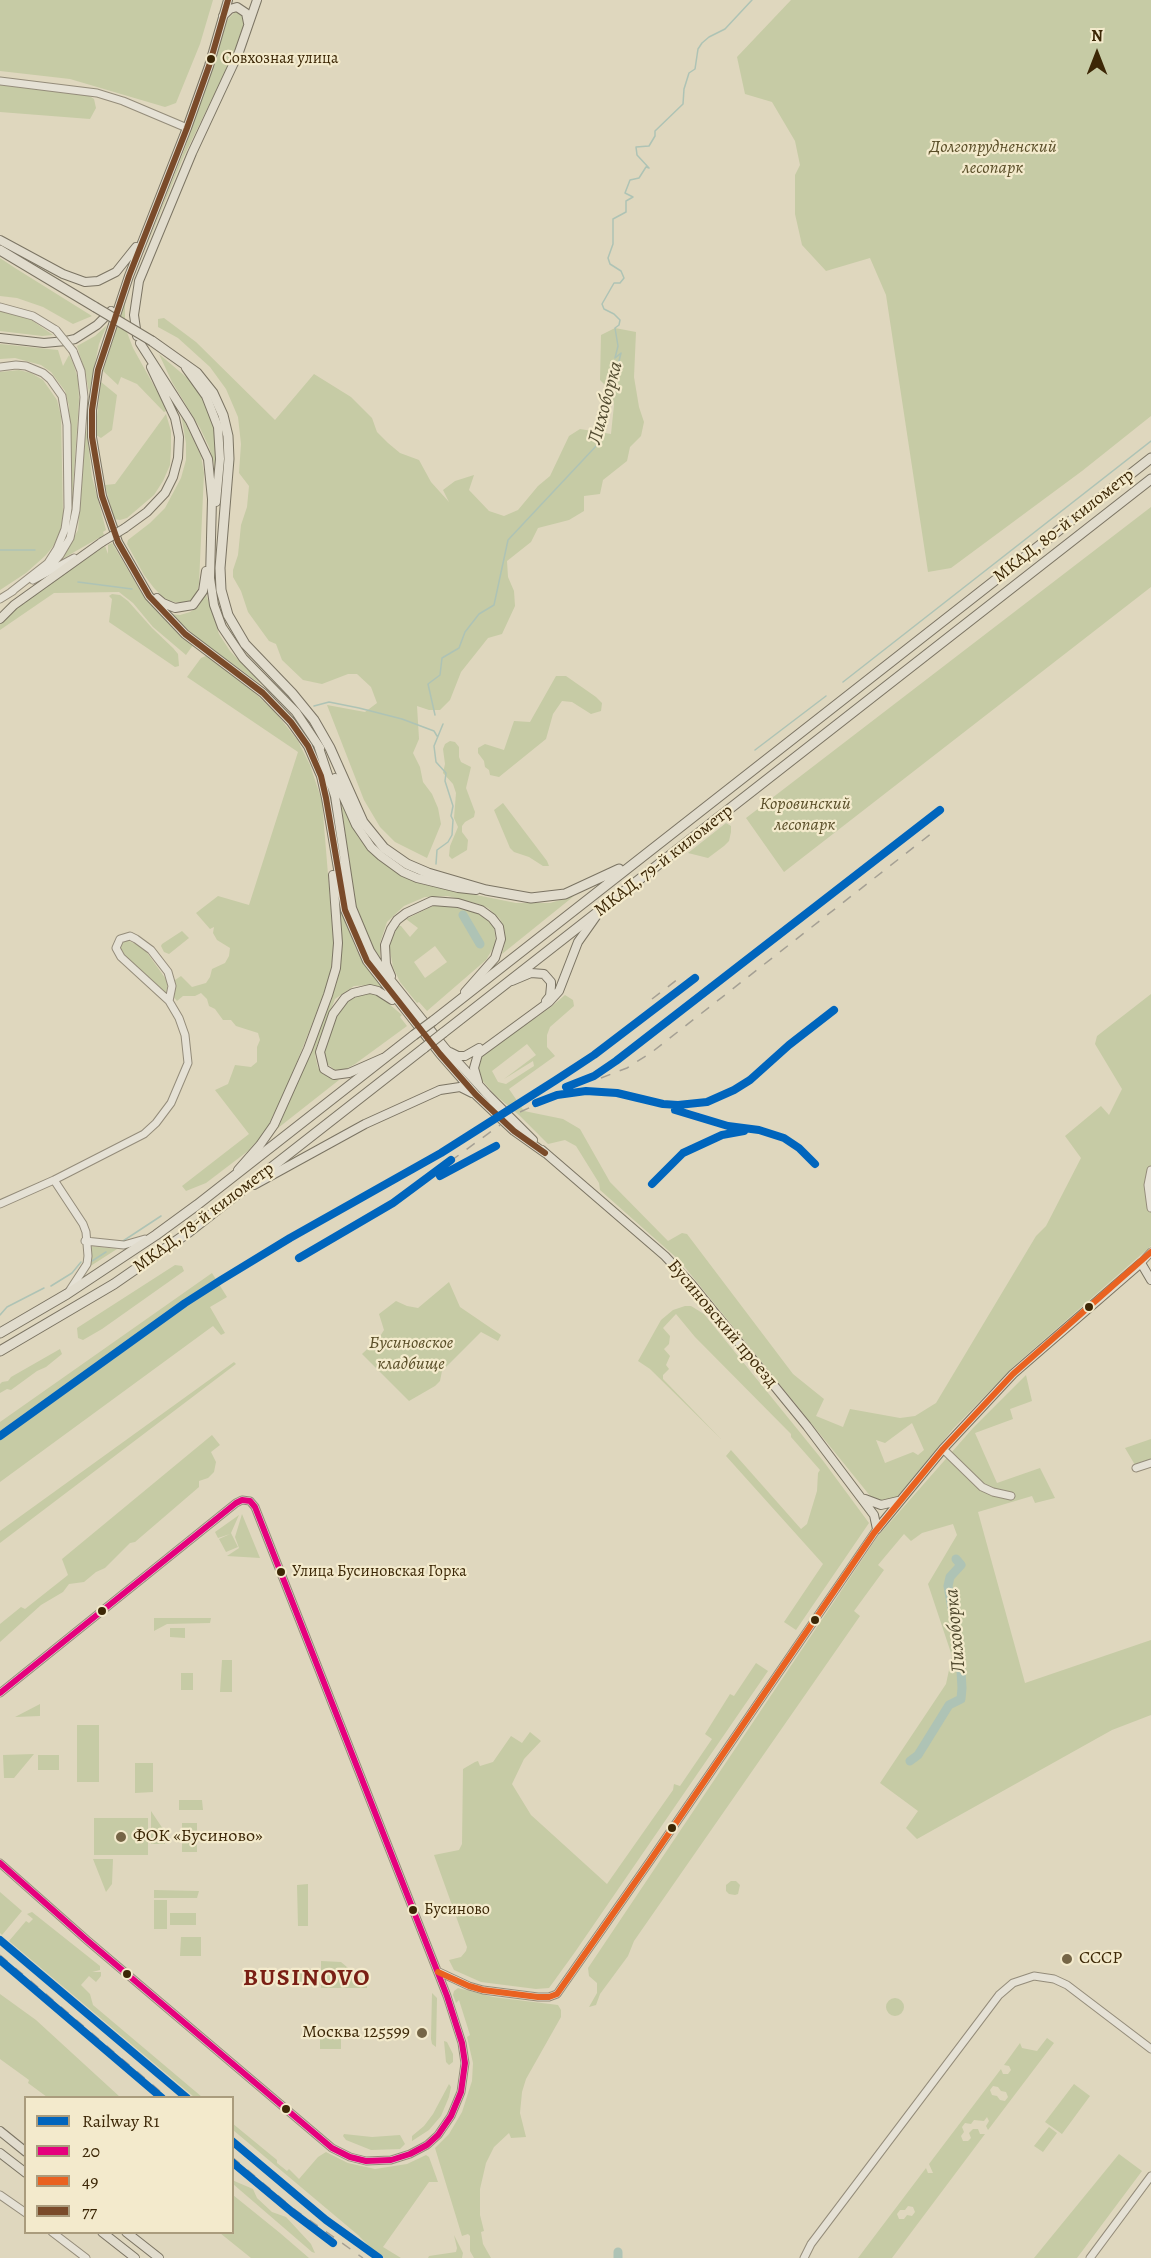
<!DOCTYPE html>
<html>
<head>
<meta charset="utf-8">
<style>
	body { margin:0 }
	#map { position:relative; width:1151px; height:2258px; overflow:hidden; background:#dfd7be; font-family:Alegreya,serif }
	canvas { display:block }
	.legend { position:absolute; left:24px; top:2096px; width:210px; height:138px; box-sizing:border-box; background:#f3eacc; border:2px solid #aa9c7d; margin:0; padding:8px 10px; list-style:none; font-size:18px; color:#3c2706 }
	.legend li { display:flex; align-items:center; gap:12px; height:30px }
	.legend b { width:30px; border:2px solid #aa9c7d }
	.north { position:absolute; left:1067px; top:24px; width:60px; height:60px; -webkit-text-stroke:4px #f3eacc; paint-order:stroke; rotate:0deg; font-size:16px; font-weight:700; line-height:24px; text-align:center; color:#3c2706 }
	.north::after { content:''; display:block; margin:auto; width:21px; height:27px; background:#3c2706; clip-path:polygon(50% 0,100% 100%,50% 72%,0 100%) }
</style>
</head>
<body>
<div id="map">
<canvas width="1151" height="2258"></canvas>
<ul class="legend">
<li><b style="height:8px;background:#0065bd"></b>Railway R1</li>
<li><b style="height:8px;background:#e5007d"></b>20</li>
<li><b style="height:8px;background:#e96221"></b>49</li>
<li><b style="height:8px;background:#7a4b2a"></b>77</li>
</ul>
<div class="north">N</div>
</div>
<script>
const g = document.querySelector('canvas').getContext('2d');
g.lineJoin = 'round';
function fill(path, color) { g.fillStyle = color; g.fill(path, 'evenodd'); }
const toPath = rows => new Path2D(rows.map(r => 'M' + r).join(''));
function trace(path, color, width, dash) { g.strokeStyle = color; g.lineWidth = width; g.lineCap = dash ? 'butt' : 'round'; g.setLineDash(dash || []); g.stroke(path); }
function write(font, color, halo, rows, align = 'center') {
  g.font = font + ' Alegreya,serif'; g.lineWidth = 4.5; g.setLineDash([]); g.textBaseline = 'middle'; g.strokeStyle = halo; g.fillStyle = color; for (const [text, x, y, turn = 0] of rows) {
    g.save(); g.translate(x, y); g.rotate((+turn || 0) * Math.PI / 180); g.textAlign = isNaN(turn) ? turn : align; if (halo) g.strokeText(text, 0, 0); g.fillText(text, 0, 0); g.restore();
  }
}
fill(toPath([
	[0,0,213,0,200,44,176,103,165,107,70,79,0,71],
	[791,0,1151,0,1151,416,1082,471,951,568,928,572,886,295,870,258,826,271,802,245,795,214,795,175,800,165,795,141,772,102,745,94,737,57],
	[236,11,242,13,245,24,231,60,183,158,142,257,185,148,228,19],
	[0,85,88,95,94,99,96,108,90,119,0,112],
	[0,258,15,268,92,316,73,324,43,307,17,298,0,296],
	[129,289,125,304,125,327,133,348,163,402,166,411,164,412,137,384,121,377,118,385,103,371],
	[0,311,30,319,53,335,42,336,0,331],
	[164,318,196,342,275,420,314,374,351,397,372,418,377,432,388,443,400,453,419,460,431,482,449,502,443,490,455,481,474,475,469,490,489,511,504,516,518,510,538,486,550,476,569,436,580,429,611,434,614,405,610,390,600,380,601,335,615,328,636,332,634,377,639,407,644,422,641,436,630,447,627,461,603,480,600,494,584,496,584,511,569,520,538,528,531,542,507,561,508,577,514,591,515,606,502,634,488,638,461,672,450,700,440,710,429,710,417,706,419,739,413,753,420,767,423,782,432,794,438,808,441,824,427,858,395,842,380,827,364,800,327,705,365,712,377,703,371,687,357,674,348,674,322,684,303,680,282,660,276,644,269,641,248,612,241,591,233,577,233,570,238,555,241,525,247,507,249,486,239,473,241,444,238,417,226,389,210,367,178,338,158,327,158,319],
	[107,325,99,344,89,393,86,375,77,346,95,336],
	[0,344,58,350,63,366,69,355,73,363,78,379,79,400,72,502,69,406,65,391,51,372,41,365,15,358,0,359],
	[159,354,192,382,203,397,214,425,217,473,209,447,200,428,172,382],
	[19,370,31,373,43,380,57,400,61,416,63,515,61,530,54,545,46,555,26,573,0,590,0,372],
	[101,382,117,395,112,430,101,438,96,435,96,425],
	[166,414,171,431,171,449,170,465,163,481,154,495,127,518,120,520,114,519,105,485,115,484],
	[181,414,201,456,204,473,199,583,197,593,191,601,183,603,167,601,154,588,144,575,127,544,128,540,150,523,165,508,181,478,186,460,186,443],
	[86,426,92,477,106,530,103,532,104,535,62,559,78,530],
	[1151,507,1151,587,784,872,746,818],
	[112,543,141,592,173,628,193,645,186,655,153,627,133,603,119,592,54,593,0,630,0,624,8,615,28,599,105,546,108,554,108,545],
	[112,594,120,595,128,601,152,628,173,648,178,654,179,666,175,667,109,622,112,599,109,596],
	[206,594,219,634,230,651,262,685,201,641,170,614,180,615,190,612,198,607],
	[208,655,239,678,276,713,298,741,310,765,322,801,334,948,329,981,287,1087,265,1132,248,1151,206,1183,186,1191,182,1186,249,1134,215,1090,228,1084,235,1065,251,1067,257,1062,257,1047,260,1040,258,1033,236,1026,231,1020,223,1020,215,1009,209,1006,207,999,201,993,195,996,183,996,177,1001,172,995,175,980,181,976,192,987,206,983,210,977,212,969,225,963,229,956,230,948,217,940,213,933,214,927,210,929,196,913,218,896,249,905,298,752,187,677,201,658],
	[556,676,566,676,596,697,602,703,601,711,591,714,572,702,562,701,553,714,546,739,499,777,490,775,489,770,485,767,484,761,478,753,478,748,485,744,504,750,514,721,530,722],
	[450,741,455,742,459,747,459,757,461,762,471,767,466,788,475,812,474,817,465,822,462,826,462,832,468,840,467,850,452,859,449,856,450,846,458,827,454,818,456,793,453,784,443,773,445,764,443,749,445,744],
	[503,803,547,861,549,866,543,866,529,857,514,852,510,848,494,810],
	[341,804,358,837,370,852,401,875,422,884,516,903,550,903,574,896,502,954,505,943,504,928,500,919,488,908,478,904,448,896,425,897,404,906,387,922,380,943,380,958,372,946,356,906],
	[726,823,731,826,731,832,729,841,724,846,708,858,688,853],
	[339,903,355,947,363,962,383,989,369,985,354,986,335,999,317,1045,315,1055,318,1068,323,1074,339,1080,278,1128,311,1051,337,982,342,948],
	[445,905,477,913,488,921,494,927,496,943,486,960,427,1011,419,1002,417,1003,400,982,393,967,389,945,398,926,401,926,410,937,418,928,406,919,433,906],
	[435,946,447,962,425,978,414,962],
	[182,931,189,938,169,954,164,952,161,946,162,944],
	[124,939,143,947,168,982,166,993,122,954,118,947],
	[362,994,375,994,382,998,402,1015,400,1017,407,1026,355,1064,346,1069,335,1070,326,1063,324,1049,338,1013,345,1003],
	[1151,994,1151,1246,1014,1366,953,1429,896,1498,883,1504,871,1497,679,1260,600,1190,599,1183,576,1146,565,1140,548,1144,519,1115,494,1094,480,1078,478,1069,480,1059,484,1054,551,1007,565,995,573,1000,574,1006,550,1027,547,1035,547,1047,555,1056,509,1089,524,1111,563,1119,580,1129,610,1182,668,1241,682,1233,687,1234,793,1374,824,1399,816,1416,843,1427,850,1409,900,1418,915,1416,936,1403,1036,1236,1046,1226,1081,1158,1065,1136,1101,1106,1109,1115,1122,1089,1095,1044,1097,1036],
	[527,1044,536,1055,504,1079,533,1061,534,1066,506,1084,498,1082,492,1071],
	[912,1423,924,1450,918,1455,913,1452,885,1463,876,1440,885,1443],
	[90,1246,117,1249,89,1267],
	[175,1265,182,1266,184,1271,102,1329,83,1340,78,1338,77,1328],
	[212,1273,227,1297,210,1307,225,1333,221,1335,213,1326,0,1482,0,1422],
	[449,1282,460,1307,501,1335,498,1341,481,1332,442,1371,440,1381,435,1386,409,1401,362,1354,379,1338,384,1330,379,1314,396,1301,407,1306,418,1308],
	[685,1306,691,1306,704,1314,824,1462,869,1523,796,1630,784,1622,823,1564,726,1456,731,1450,801,1529,807,1524,817,1491,818,1473,820,1470,791,1437,791,1434,695,1337,676,1314,663,1328,670,1336,669,1344,664,1349,670,1356,666,1365,669,1369,663,1375,663,1379,722,1440,650,1369,638,1361,661,1320,673,1310],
	[60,1349,62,1354,46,1367,37,1371,11,1390,7,1389,0,1393,0,1384,2,1382,8,1381,11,1377],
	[234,1362,236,1364,0,1543,0,1531],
	[1026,1375,1032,1401,1010,1409,1013,1419,975,1433,997,1483,1040,1468,1055,1498,1035,1503,1032,1496,978,1512,1025,1683,1151,1640,1151,1715,1112,1730,917,1839,906,1828,918,1811,880,1783,946,1684,952,1656,928,1584,957,1535,953,1524,922,1533,911,1541,904,1534,878,1565,884,1570,854,1611,860,1616,634,1941,628,1956,600,1994,596,2005,589,2007,597,1993,597,1983,589,1976,588,1968,878,1536,973,1428],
	[212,1435,220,1445,211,1452,216,1462,214,1472,208,1478,199,1481,199,1487,135,1542,130,1543,105,1568,96,1572,84,1582,69,1584,63,1592,41,1605,0,1642,0,1624,21,1607,25,1609,68,1575,62,1559],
	[1151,1439,1151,1459,1135,1465,1125,1448],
	[242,1514,260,1558,227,1556,239,1548,235,1537],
	[239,1515,231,1533,238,1547,226,1552,219,1539,230,1534,218,1538,215,1532],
	[154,1618,211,1618,210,1623,167,1624,154,1631],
	[170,1628,185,1628,185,1638,170,1637],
	[222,1660,232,1660,232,1692,220,1692],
	[756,1663,768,1671,575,1952,549,1988,536,1989,481,1982,454,1970,449,1960,461,1957,466,1951,467,1947,434,1855,459,1850,462,1844,463,1769,475,1762,478,1761,480,1766,493,1762,511,1736,522,1743,530,1732,541,1741,524,1759,512,1784,531,1815,607,1884,673,1790,674,1784,680,1786,712,1739,705,1734,730,1694,734,1696],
	[181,1673,193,1673,193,1690,181,1690],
	[40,1704,40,1716,15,1717],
	[77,1725,99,1725,99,1782,77,1782],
	[34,1754,14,1778,4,1778,3,1755],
	[38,1755,59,1755,59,1770,38,1770],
	[135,1763,153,1763,153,1792,135,1793],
	[179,1800,202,1800,203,1810,179,1810],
	[151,1811,163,1829,165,1844,151,1844],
	[94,1818,148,1818,148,1855,94,1855],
	[182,1823,197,1823,197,1852,182,1852],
	[93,1859,113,1859,112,1884,106,1892],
	[731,1881,736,1881,740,1885,738,1894,735,1895,729,1894,726,1891,726,1885],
	[308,1884,308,1926,298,1926,297,1885],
	[154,1890,199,1891,197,1898,154,1898],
	[0,1892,22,1911,2,1935,0,1933],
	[154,1900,167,1900,167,1929,154,1929],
	[32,1912,100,1966,100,1970,92,1972,101,1972,101,1976,96,1982,89,1976,81,1985,90,1994,93,2005,202,2097,194,2097,9,1941,26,1921,29,1923,33,1919,27,1914],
	[170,1913,196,1913,196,1925,170,1925],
	[181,1937,201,1937,201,1956,180,1956],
	[321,1961,341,1962,367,1984,367,1988,321,1988],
	[294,1969,314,1969,314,1982,294,1982],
	[458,1988,493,1997,558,2005,561,2010,561,2017,526,2079,522,2092,520,2113,526,2137,511,2138,509,2133,494,2147,486,2163,480,2189,480,2215,484,2231,481,2232,483,2244,491,2258,474,2258,470,2251,470,2236,468,2234,462,2236,435,2148,449,2134,462,2112,472,2081,473,2063,467,2037,470,2035,459,2000,456,2003,453,1995,454,1991],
	[432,1993,437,1998,436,2047,432,2044,431,2039],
	[0,1994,36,2020,120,2097,47,2097,28,2083,29,2080,0,2059],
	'886 2007a9 9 0 1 1 18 0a9 9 0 1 1-18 0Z',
	[320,2034,341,2034,341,2049,320,2049],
	[1047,2038,1054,2043,988,2130,986,2126,989,2121,987,2117,984,2121,974,2120,971,2124,965,2123,962,2127,964,2132,961,2136,963,2141,968,2141,971,2138,969,2133,973,2129,978,2129,980,2134,985,2134,892,2258,858,2258,926,2168,928,2173,933,2173,929,2164,1001,2069,1003,2074,1008,2074,1011,2070,1009,2066,1004,2065,1020,2043,1022,2048,1037,2051],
	[993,2086,998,2087,1001,2091,1006,2092,1008,2097,1005,2101,1000,2100,997,2096,992,2095,990,2090],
	[908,2206,913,2207,915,2212,912,2216,907,2215,904,2219,899,2219,897,2214,900,2210,905,2210],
	[444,2041,447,2042,453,2054,453,2062,449,2065,446,2062],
	[449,2084,451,2087,449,2097,441,2116,429,2130,412,2141,412,2136,424,2126,433,2114],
	[1074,2084,1090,2096,1062,2134,1045,2122],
	[232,2123,277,2160,277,2163,287,2171,289,2169,299,2179,318,2157,326,2152,348,2163,375,2169,407,2164,426,2155,429,2157,438,2182,429,2182,383,2247,401,2258,385,2258,372,2249,358,2235,233,2130],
	[1049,2127,1057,2133,1043,2152,1034,2146],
	[344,2134,372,2137,400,2135,405,2144,400,2149,371,2150,346,2140,343,2136],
	[1119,2154,1142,2171,1077,2258,1034,2258],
	[232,2180,253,2189,257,2198,272,2212,286,2217,311,2244,315,2253,312,2252,233,2184],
	[233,2195,280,2233,309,2258,251,2258,220,2233,232,2232],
	[454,2235,463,2253,462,2258,428,2258,429,2256,456,2252,457,2248]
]), '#c6cba5');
trace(toPath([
	[0,550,35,550],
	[78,582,132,589],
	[843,682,1151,441],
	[314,706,329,702,359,708,402,719,434,731,437,736],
	[435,715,428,684,440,675,442,658,459,648,465,632,479,614,494,605,508,540,598,444,621,353,615,358,618,346,615,328,619,325,620,320,614,314,604,309,602,304,614,283,620,283,624,278,621,271,610,264,608,258,613,244,613,219,626,212,626,201,633,197,625,193,630,180,639,178,646,167,649,168,637,155,636,147,649,146,655,136,655,131,683,104,684,89,689,73,695,69,698,49,702,43,709,37,725,29,752,0],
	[755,750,826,696],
	[436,864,437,850,448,842,452,835,453,820,451,816,453,806,445,781,446,773,436,762,434,746,443,724],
	[123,1241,161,1216],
	[92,1261,106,1252],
	[51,1286,72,1273,81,1262],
	[0,1315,7,1307,44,1288]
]), '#aec3b5', 1.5);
trace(toPath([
	[463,915,480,944],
	[910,1761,918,1755,949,1705,961,1699,962,1688,960,1655,948,1586,950,1577,961,1565,956,1559],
	[618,2258,618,2252]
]), '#aec3b5', 9);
const minor = toPath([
	[0,81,97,93,123,101,187,128],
	[0,307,33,316,56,330],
	[0,367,16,365,26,366,43,373,50,379,62,396,67,425,68,508,65,529,57,549,48,563,11,592],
	[49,568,60,555,70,538,76,510,84,397,81,371,73,351],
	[33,580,74,558],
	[0,599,13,591],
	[1151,1170,1148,1185,1151,1208],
	[0,1204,54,1180],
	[85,1241,124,1245,145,1239],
	[1141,1263,1151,1252],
	[70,1290,87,1264,88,1256,86,1232,83,1224,54,1180,144,1134,156,1123,171,1103,188,1063,185,1035,179,1018,169,1001,172,986,168,972,151,950,136,939,130,936,120,939,116,948,121,957,169,1001],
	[943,1449,982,1487,993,1492,1011,1496],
	[1136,1468,1151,1463],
	[0,1693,236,1503,242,1500,250,1501,255,1507,447,1996,462,2043,465,2063,461,2092,451,2116,438,2135,427,2145,410,2154,391,2160,366,2161,350,2157,332,2148,88,1941,0,1863],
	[439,1972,469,1986,483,1990,538,1997,549,1997,557,1994,650,1861,877,1529],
	[0,2195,26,2213],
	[52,2232,86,2258],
	[804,2258,811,2244,999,1995,1013,1983,1034,1976,1054,1979,1067,1985,1151,2049],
	[1090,2258,1151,2176]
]);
const major = toPath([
	[228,0,209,66,187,128,129,276,98,370,92,410,92,437,102,496,118,542,149,596,185,634,263,693,291,722,308,746,321,776,326,798,345,910,367,961,440,1054,476,1095,514,1131,545,1153],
	[223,16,230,9,237,7,246,13,248,23],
	[0,240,63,274,85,282,98,281,116,272,136,247],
	[137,336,134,315,139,281,192,153,239,52,257,0],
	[0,338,44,343,66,341,75,339,97,325,111,311],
	[140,343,190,421,208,459,212,499,210,578,214,605,222,627,243,658,296,712,320,748],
	[186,368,206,396,218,427,220,459,216,502],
	[125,528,147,512,165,493,173,477,178,458,179,437,175,418,151,367],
	[157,598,163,603,175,608,193,605,203,591,206,571],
	[0,619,14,605,102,542],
	[318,745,335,796,352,908,370,951,381,968,445,1048,487,1094,533,1140],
	[335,778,356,825,371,847,381,856,403,872,417,878,458,888,476,890],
	[391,976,386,964,385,945,391,929,397,920,406,913,432,901,458,903,481,910,492,918,499,927,501,939,495,958,465,992],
	[512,981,531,973,544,974,551,982,551,986,550,996,546,1001],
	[450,1052,458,1056,465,1056,479,1048],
	[383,1058,349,1073,334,1075,324,1069,320,1052,333,1014,345,998,353,993,370,989,378,991,392,1000],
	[478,1082,474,1068,478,1054,549,1002,559,991,578,942,597,915],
	[542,1150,665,1256,692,1285,807,1426,874,1515,877,1529],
	[238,1170,260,1145,274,1125,308,1049,328,995,336,968,338,943,333,875],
	[254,1185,365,1124,440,1090,460,1087,472,1093],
	[865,1499,881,1505,898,1501],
	[877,1529,943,1449,1013,1374,1141,1263,1151,1280],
	[0,2131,26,2152],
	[0,2153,26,2173],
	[102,2232,135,2258],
	[126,2232,159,2258]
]);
const highway = toPath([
	[0,250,95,307],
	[152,341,197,373,213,393,223,415,228,436,229,459,220,568,221,590,228,615,245,644,292,693,314,720,330,748,363,822,384,848,407,864,428,873,486,890,531,898,565,894,619,869],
	[433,1021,1151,458],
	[443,1033,1151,479],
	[0,1333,67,1294,156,1235,197,1205,414,1035],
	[0,1351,114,1284,189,1232,424,1048]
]);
trace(minor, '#948c7a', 9);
trace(major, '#7b7463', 10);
trace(highway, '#7b7463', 11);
trace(minor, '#e5e1d5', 7);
trace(major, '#e1dccd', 8);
trace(highway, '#e1dccd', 9);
trace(toPath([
	[652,999,678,979],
	[601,1078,627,1068,652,1052,932,833],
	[563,1088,594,1076,616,1061,940,810],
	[672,1109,728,1126,759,1130,784,1138,799,1148,815,1164],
	[520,1112,557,1095,586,1091,617,1093,663,1104,678,1105,707,1102,734,1090,750,1080,789,1045,834,1010],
	[445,1173,496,1146],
	[652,1184,683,1153,722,1135,741,1132],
	[299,1258,393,1203,500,1125],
	[0,1436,185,1303,221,1280,290,1238,441,1153,556,1080,594,1055,695,978],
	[0,1940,187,2098],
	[0,1955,168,2098],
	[232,2141,326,2220,379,2258],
	[232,2157,294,2209,363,2258]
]), '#a5a094', 1.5, [10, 10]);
const minorBridge = toPath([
	[56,330,73,351]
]);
const majorBridge = toPath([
	[102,542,125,528]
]);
const highwayBridge = toPath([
	[95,307,152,341],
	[414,1035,433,1021],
	[424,1048,443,1033]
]);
trace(minorBridge, '#948c7a', 9, []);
trace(majorBridge, '#7b7463', 10, []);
trace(highwayBridge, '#7b7463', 11, []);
trace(minorBridge, '#e5e1d5', 7);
trace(majorBridge, '#e1dccd', 8);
trace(highwayBridge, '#e1dccd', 9);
trace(toPath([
	[0,1693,236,1503,242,1500,250,1501,255,1507,447,1996,462,2043,465,2063,461,2092,451,2116,438,2135,427,2145,410,2154,391,2160,366,2161,350,2157,332,2148,88,1941,0,1863]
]), '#e5007d', 6);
trace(toPath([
	[438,1972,469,1986,483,1990,538,1997,549,1997,557,1994,650,1861,874,1533,943,1449,1013,1374,1151,1252]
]), '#e96221', 6);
trace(toPath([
	[228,0,209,66,187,128,129,276,98,370,92,410,92,437,102,496,118,542,149,596,185,634,263,693,291,722,308,746,321,776,326,798,345,910,367,961,440,1054,476,1095,514,1131,545,1153]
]), '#7a4b2a', 6);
trace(toPath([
	[566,1087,594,1076,616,1061,940,810],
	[536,1103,557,1095,586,1091,617,1093,663,1104,678,1105,707,1102,734,1090,750,1080,789,1045,834,1010],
	[675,1110,728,1126,759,1130,784,1138,799,1148,815,1164],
	[440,1176,496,1146],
	[652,1184,683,1153,722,1135,744,1131],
	[299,1258,393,1203,451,1160],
	[0,1436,185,1303,221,1280,290,1238,441,1153,556,1080,594,1055,695,978],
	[0,1940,187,2098],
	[0,1960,162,2098],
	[232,2141,326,2220,379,2258],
	[232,2162,292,2212,333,2243]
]), '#0065bd', 8);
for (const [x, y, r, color] of [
	[211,59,5,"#3c2706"],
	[1089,1307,5,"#3c2706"],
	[281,1572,5,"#3c2706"],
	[102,1611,5,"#3c2706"],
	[815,1620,5,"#3c2706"],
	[672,1828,5,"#3c2706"],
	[121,1837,6,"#756546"],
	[413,1910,5,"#3c2706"],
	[1067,1959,6,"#756546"],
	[127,1974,5,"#3c2706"],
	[422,2033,6,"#756546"],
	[286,2109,5,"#3c2706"]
]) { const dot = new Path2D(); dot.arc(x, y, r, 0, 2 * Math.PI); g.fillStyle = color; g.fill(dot); trace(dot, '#f3eacc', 2); }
write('16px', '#3c2706', '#f3eacc', [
	["Совхозная улица",222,59],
	["Улица Бусиновская Горка",292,1572],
	["Бусиново",424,1910]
], 'left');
write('italic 18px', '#5a4e28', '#f3eacc', [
	["Долгопрудненский",993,148],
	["лесопарк",993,169],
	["Коровинский",805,805],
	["лесопарк",805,826],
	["Бусиновское",411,1344],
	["кладбище",411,1365]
]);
write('18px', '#3c2706', '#f3eacc', [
	["МКАД, 80-й километр",1064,526,-38],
	["МКАД, 79-й километр",664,861,-38],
	["МКАД, 78-й километр",204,1218,-37],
	["Бусиновский проезд",722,1324,50]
]);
write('18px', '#3c2706', '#f3eacc', [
	["ФОК «Бусиново»",133,1837],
	["СССР",1079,1959],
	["Москва 125599",410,2033,"right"]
], 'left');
write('italic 20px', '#534c31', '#f3eacc', [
	["Лихоборка",606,403,-75],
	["Лихоборка",956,1631,-95]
]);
g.letterSpacing = '1.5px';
write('bold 24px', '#7a1f14', '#f3eacc', [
	["BUSINOVO",307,1979]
]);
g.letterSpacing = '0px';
</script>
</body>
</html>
